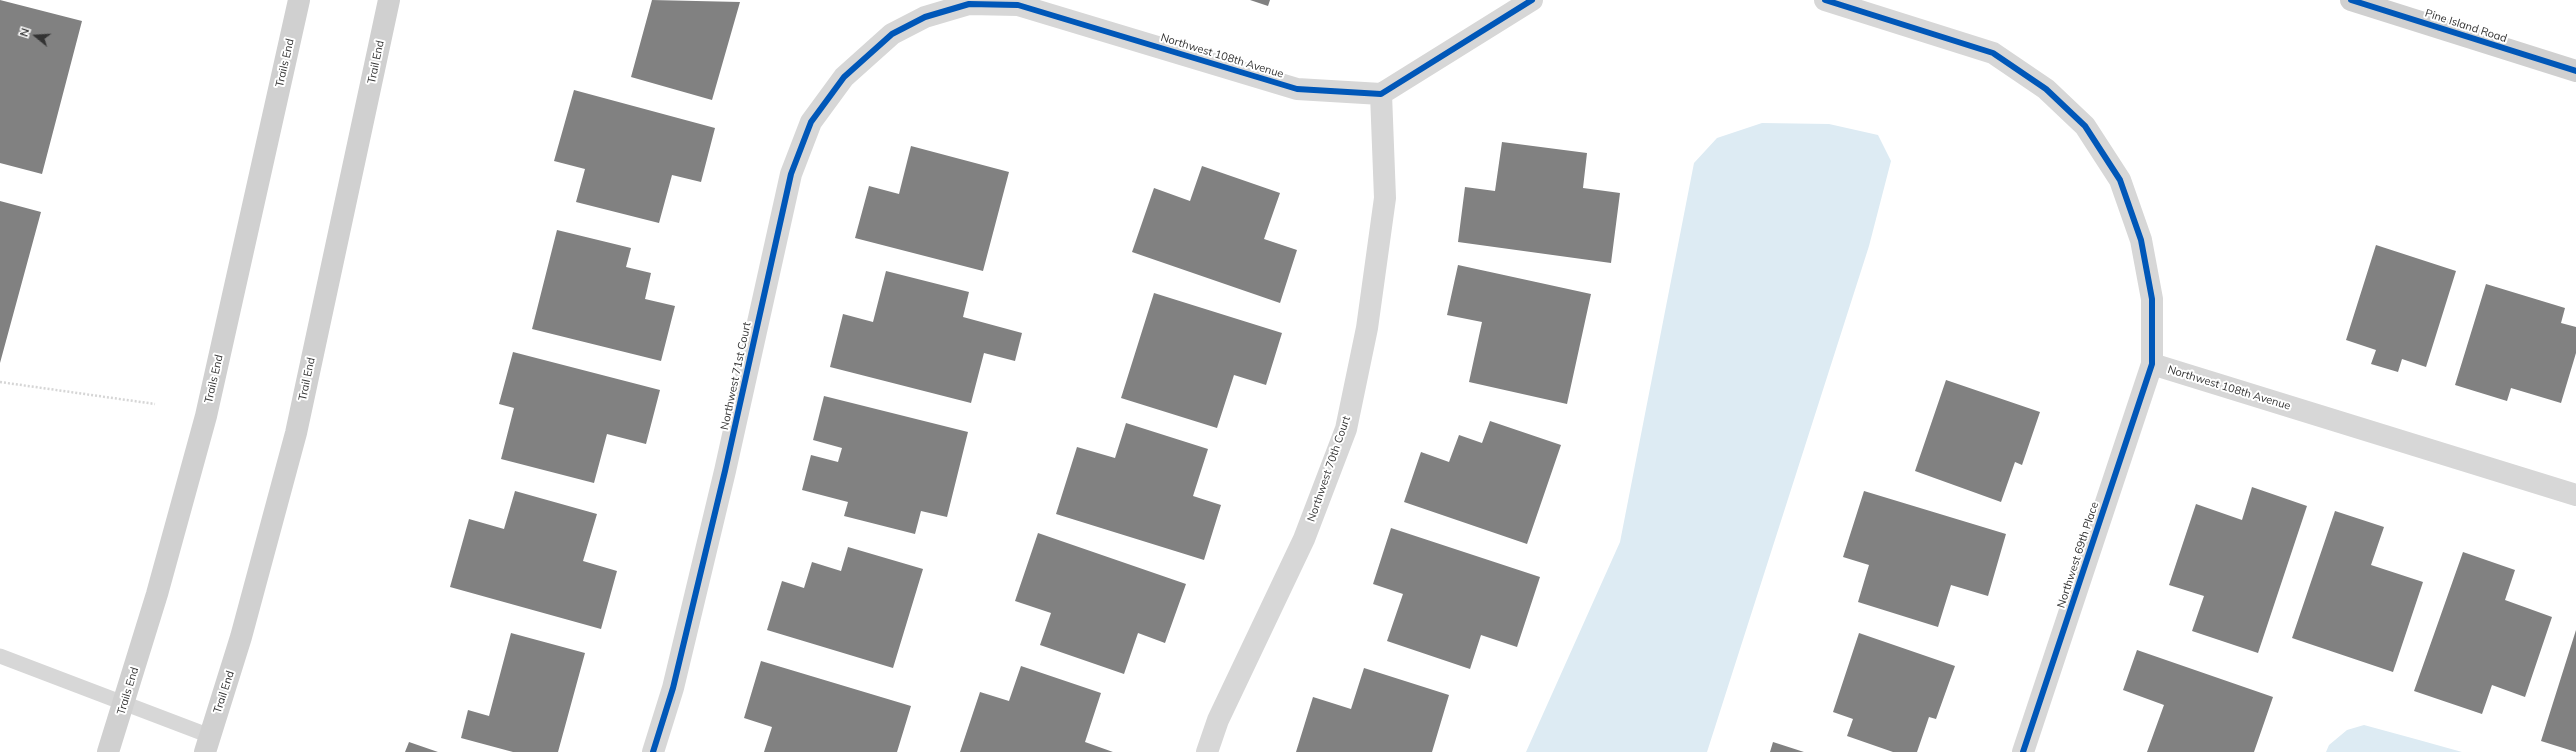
<!DOCTYPE html>
<html>
<head>
<meta charset="utf-8">
<style>
	body { margin:0 }
	#map { position:relative; width:2576px; height:752px; overflow:hidden; background:#fff; font-family:Mulish,sans-serif }
	canvas { display:block }
	.north { position:absolute; left:16px; top:16px; width:40px; height:40px; -webkit-text-stroke:3px #fff; paint-order:stroke; rotate:288deg; font-size:11px; font-weight:700; line-height:16px; text-align:center; color:#333 }
	.north::after { content:''; display:block; margin:auto; width:14px; height:18px; background:#333; clip-path:polygon(50% 0,100% 100%,50% 72%,0 100%) }
</style>
</head>
<body>
<div id="map">
<canvas width="2576" height="752"></canvas>
<div class="north">N</div>
</div>
<script>
const g = document.querySelector('canvas').getContext('2d');
g.lineJoin = 'round';
function fill(path, color) { g.fillStyle = color; g.fill(path, 'evenodd'); }
const toPath = rows => new Path2D(rows.map(r => 'M' + r).join(''));
function trace(path, color, width, dash) { g.strokeStyle = color; g.lineWidth = width; g.lineCap = dash ? 'butt' : 'round'; g.setLineDash(dash || []); g.stroke(path); }
function write(font, color, halo, rows, align = 'center') {
  g.font = font + ' Mulish,sans-serif'; g.lineWidth = 4; g.setLineDash([]); g.textBaseline = 'middle'; g.strokeStyle = halo; g.fillStyle = color; for (const [text, x, y, turn = 0] of rows) {
    g.save(); g.translate(x, y); g.rotate((+turn || 0) * Math.PI / 180); g.textAlign = isNaN(turn) ? turn : align; if (halo) g.strokeText(text, 0, 0); g.fillText(text, 0, 0); g.restore();
  }
}
fill(toPath([
	[1762,123,1829,124,1878,135,1891,161,1869,246,1707,752,1526,752,1620,542,1694,163,1717,138],
	[2364,725,2419,740,2462,752,2326,752,2329,745,2347,730]
]), '#ddebf3');
fill(toPath([
	[0,0,82,21,42,174,0,163],
	[652,0,740,2,712,100,631,77],
	[1250,0,1270,0,1268,6],
	[574,90,715,128,701,182,672,175,659,223,576,202,585,169,554,161],
	[1502,142,1587,153,1583,188,1620,193,1611,263,1458,242,1465,187,1495,191],
	[911,146,1009,172,983,271,855,238,869,186,899,194],
	[1202,166,1280,193,1264,239,1297,250,1280,303,1132,252,1154,188,1190,201],
	[0,201,41,212,0,363],
	[557,230,631,248,626,267,651,273,645,299,675,306,661,361,532,329],
	[2376,245,2456,271,2426,367,2402,359,2398,372,2371,364,2376,350,2346,340],
	[1458,265,1591,294,1567,404,1469,382,1482,322,1447,315],
	[886,271,969,292,963,317,1022,333,1015,361,984,353,971,403,830,367,843,314,873,322],
	[2486,284,2565,308,2561,323,2576,327,2576,353,2561,403,2511,388,2507,401,2455,385],
	[1154,293,1282,333,1266,385,1234,375,1217,428,1121,398],
	[513,352,660,390,646,444,607,434,594,483,501,459,514,408,499,404],
	[1946,380,2040,412,2022,465,2015,462,2001,502,1915,471],
	[824,396,968,432,947,517,921,511,915,534,844,516,848,502,802,490,811,455,838,462,842,448,813,440],
	[1490,421,1561,445,1527,544,1404,502,1421,452,1449,462,1459,435,1482,443],
	[1126,423,1208,449,1193,496,1221,505,1204,560,1056,514,1077,447,1115,458],
	[2252,487,2307,506,2258,653,2192,631,2204,596,2169,585,2196,504,2242,520],
	[515,491,597,514,583,561,617,571,601,629,450,587,469,519,504,529],
	[1864,491,2006,534,1988,596,1951,585,1938,627,1858,602,1869,565,1843,557],
	[2335,511,2384,527,2371,565,2423,582,2393,672,2292,638],
	[1391,528,1540,577,1517,647,1481,635,1470,669,1387,641,1403,594,1373,584],
	[1038,533,1186,584,1165,643,1138,633,1124,674,1040,645,1051,613,1015,601],
	[848,547,923,569,893,668,767,630,782,581,804,588,812,562,841,571],
	[2463,552,2515,570,2505,600,2552,617,2525,697,2492,685,2482,714,2414,691],
	[2576,630,2576,752,2541,741],
	[511,633,585,653,558,752,513,752,461,738,468,710,489,716],
	[1859,633,1955,666,1936,719,1929,717,1917,752,1893,752,1847,736,1853,719,1833,712],
	[2137,650,2273,697,2254,752,2147,752,2164,705,2123,690],
	[761,661,911,706,897,752,764,752,772,727,744,718],
	[1021,666,1101,693,1085,742,1113,752,960,752,980,692,1009,701],
	[1364,668,1449,695,1432,752,1296,752,1313,697,1351,709],
	[409,742,438,752,405,752],
	[1773,742,1804,752,1770,752]
]), '#818181');
trace(toPath([
	[0,382,155,404]
]), '#d6d6d6', 2.5, [2, 2]);
trace(toPath([
	[0,656,210,736]
]), '#d7d7d7', 15);
trace(toPath([
	[1825,0,1993,53,2046,89,2085,126,2120,180,2141,240,2152,299,2152,364,2023,752],
	[2152,364,2576,495],
	[653,752,673,688,725,471,791,174,811,122,844,77,892,34,925,17,969,4,1018,5,1297,89,1381,94,1532,0],
	[1207,752,1218,720,1304,539,1346,429,1367,328,1385,198,1381,94]
]), '#d7d7d7', 22);
trace(toPath([
	[2351,0,2576,71],
	[108,752,157,594,206,416,299,0],
	[205,752,241,637,296,433,389,0]
]), '#d0d0d0', 22);
trace(toPath([
	[1825,0,1993,53,2046,89,2085,126,2120,180,2141,240,2152,299,2152,364,2023,752],
	[2351,0,2576,71],
	[653,752,673,688,725,471,791,174,811,122,844,77,892,34,925,17,969,4,1018,5,1297,89,1381,94,1532,0]
]), '#0057b8', 6);
write('11px', '#333', '#fff', [
	["Pine Island Road",2466,26,18],
	["Northwest 108th Avenue",1222,56,17],
	["Trail End",376,62,-78],
	["Trails End",285,63,-77],
	["Northwest 71st Court",736,376,-78],
	["Trails End",214,379,-77],
	["Trail End",307,379,-78],
	["Northwest 108th Avenue",2229,388,17],
	["Northwest 70th Court",1329,469,-71],
	["Northwest 69th Place",2078,555,-72],
	["Trails End",128,691,-73],
	["Trail End",224,692,-72]
]);
</script>
</body>
</html>
